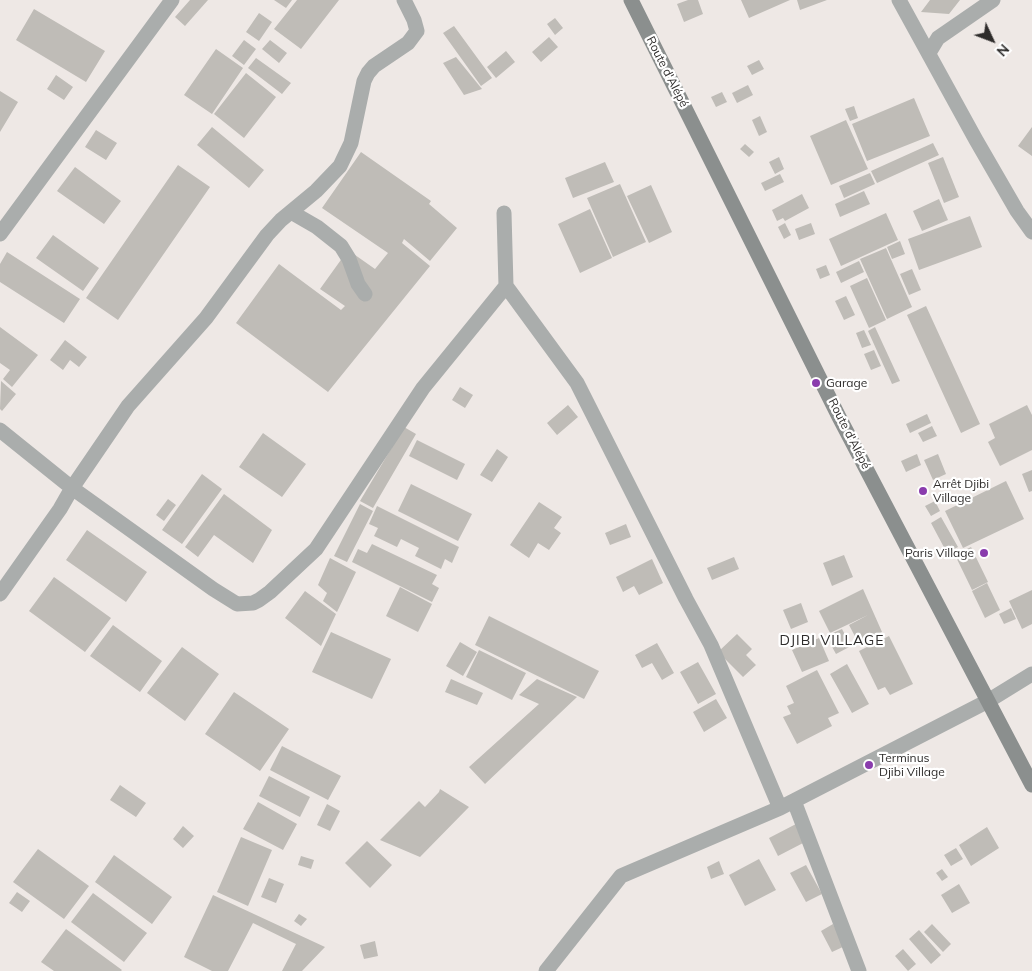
<!DOCTYPE html>
<html>
<head>
<meta charset="utf-8">
<style>
	body { margin:0 }
	#map { position:relative; width:1032px; height:971px; overflow:hidden; background:#eee8e5; font-family:Mulish,sans-serif }
	canvas { display:block }
	.north { position:absolute; left:967px; top:15px; width:50px; height:50px; -webkit-text-stroke:4px #fff; paint-order:stroke; rotate:133deg; font-size:14px; font-weight:700; line-height:20px; text-align:center; color:#2e2c2b }
	.north::after { content:''; display:block; margin:auto; width:18px; height:22px; background:#2e2c2b; clip-path:polygon(50% 0,100% 100%,50% 72%,0 100%) }
</style>
</head>
<body>
<div id="map">
<canvas width="1032" height="971"></canvas>
<div class="north">N</div>
</div>
<script>
const g = document.querySelector('canvas').getContext('2d');
g.lineJoin = 'round';
function fill(path, color) { g.fillStyle = color; g.fill(path, 'evenodd'); }
const toPath = rows => new Path2D(rows.map(r => 'M' + r).join(''));
function trace(path, color, width, dash) { g.strokeStyle = color; g.lineWidth = width; g.lineCap = dash ? 'butt' : 'round'; g.setLineDash(dash || []); g.stroke(path); }
function write(font, color, halo, rows, align = 'center') {
  g.font = font + ' Mulish,sans-serif'; g.lineWidth = 4.5; g.setLineDash([]); g.textBaseline = 'middle'; g.strokeStyle = halo; g.fillStyle = color; for (const [text, x, y, turn = 0] of rows) {
    g.save(); g.translate(x, y); g.rotate((+turn || 0) * Math.PI / 180); g.textAlign = isNaN(turn) ? turn : align; if (halo) g.strokeText(text, 0, 0); g.fillText(text, 0, 0); g.restore();
  }
}
fill(toPath([
	[190,0,208,0,185,26,175,17],
	[274,0,292,0,286,8],
	[297,0,339,0,301,49,274,29],
	[688,0,698,0,703,14,684,22,677,4],
	[741,0,790,0,749,18],
	[797,0,827,0,800,10],
	[930,0,960,0,949,14,921,12],
	[34,9,105,51,86,82,16,40],
	[259,13,272,22,259,41,246,32],
	[555,18,563,28,555,35,547,24],
	[454,26,492,78,481,86,443,33],
	[549,37,558,47,541,62,532,52],
	[244,40,256,49,244,65,232,56],
	[270,40,287,53,279,63,262,49],
	[216,49,243,68,212,114,184,95],
	[506,51,515,62,496,78,487,67],
	[456,57,482,89,464,95,443,63],
	[256,58,291,83,282,94,248,68],
	[759,60,764,69,752,75,747,66],
	[246,73,276,97,244,138,214,114],
	[56,75,73,87,64,100,47,89],
	[748,85,753,95,737,103,732,93],
	[0,91,18,102,0,132],
	[722,92,727,102,716,107,711,97],
	[914,98,930,136,867,161,852,124],
	[854,106,858,118,850,121,845,109],
	[760,116,767,132,759,136,752,120],
	[846,120,868,169,831,185,810,136],
	[212,127,264,170,249,188,197,145],
	[1032,127,1032,156,1018,146],
	[96,130,117,143,106,160,85,147],
	[933,143,939,155,877,183,871,171],
	[745,144,754,152,749,157,740,149],
	[361,152,431,201,429,204,457,228,430,261,404,239,402,243,430,266,328,392,236,323,279,264,341,310,345,306,320,289,348,250,375,269,388,253,322,208],
	[779,157,784,169,775,174,769,162],
	[943,157,959,197,944,203,928,163],
	[605,162,614,182,573,198,565,178],
	[178,165,210,187,118,320,86,298],
	[75,167,121,201,104,224,57,191],
	[870,173,875,184,844,198,839,186],
	[780,174,784,182,765,191,761,183],
	[620,184,646,242,613,257,587,198],
	[651,185,672,232,649,243,627,196],
	[864,191,870,204,840,217,835,204],
	[802,194,809,208,785,221,783,218,777,221,772,210],
	[939,199,948,220,922,231,913,211],
	[590,209,612,258,580,273,558,224],
	[886,213,898,240,841,266,829,239],
	[970,216,982,247,919,270,908,239],
	[785,223,791,235,784,239,778,227],
	[811,223,815,234,799,240,795,229],
	[53,235,99,268,83,291,36,258],
	[900,241,905,254,892,259,887,247],
	[886,248,912,307,887,319,860,259],
	[7,252,80,299,64,323,0,282,0,264],
	[859,261,864,272,841,283,836,272],
	[826,265,830,275,820,279,816,269],
	[912,269,921,290,909,295,900,274],
	[867,278,886,320,869,328,850,286],
	[846,296,855,315,844,320,835,301],
	[926,306,980,424,961,433,907,315],
	[0,327,38,355,12,387,3,379,10,370,0,363],
	[875,327,900,381,892,384,868,331],
	[864,330,871,345,862,348,856,333],
	[65,340,87,357,79,367,70,360,63,370,50,360],
	[874,350,881,366,871,370,864,354],
	[1,381,16,394,2,411,0,409],
	[460,387,473,395,465,408,452,400],
	[568,405,578,417,557,435,547,423],
	[1027,405,1032,415,1032,450,1000,466,988,442,995,438,989,424],
	[927,414,931,423,910,433,906,424],
	[932,426,937,436,923,442,918,433],
	[404,427,416,434,373,508,360,501],
	[263,433,306,464,282,497,239,467],
	[417,440,465,464,457,480,409,456],
	[497,449,508,457,492,482,480,475],
	[917,454,921,465,906,472,901,461],
	[938,454,946,474,933,480,924,460],
	[1032,470,1032,491,1029,492,1022,474],
	[202,474,222,489,182,544,162,530],
	[1006,481,1024,519,963,548,945,511],
	[411,484,472,514,458,541,398,511],
	[224,494,272,530,253,563,214,535,198,557,185,547],
	[168,499,176,505,164,521,156,515],
	[935,501,940,511,931,516,925,506],
	[539,502,562,517,554,528,561,533,549,550,538,543,529,558,510,545],
	[360,504,373,511,347,562,334,556],
	[377,506,459,547,452,563,445,559,441,569,415,556,419,548,401,539,397,547,374,536,378,528,369,524],
	[941,517,958,547,947,553,931,523],
	[626,524,631,537,610,545,605,533],
	[87,530,147,572,126,602,66,560],
	[372,544,437,575,432,584,439,588,432,602,352,562,358,549,367,553],
	[971,547,988,582,972,590,955,555],
	[844,555,853,577,832,586,823,563],
	[734,557,739,569,712,580,707,568],
	[330,558,356,572,337,612,323,601,327,593,318,585],
	[652,559,663,583,639,595,634,586,623,592,616,577],
	[54,577,111,618,85,652,29,611],
	[987,583,1000,610,985,618,972,591],
	[400,587,432,604,418,632,386,616],
	[863,589,882,632,859,644,849,625,868,615,830,633,819,611],
	[1032,590,1032,624,1022,629,1009,601],
	[305,591,336,614,321,646,285,618],
	[801,603,808,622,791,629,783,610],
	[1011,608,1016,619,1004,624,999,614],
	[489,616,599,671,584,699,475,645],
	[113,625,162,661,140,692,90,656],
	[842,629,851,646,836,654,826,636],
	[331,632,391,659,372,699,312,672],
	[737,634,752,649,746,655,756,665,743,677,718,652],
	[889,636,913,684,890,695,885,687,878,690,859,651],
	[819,638,829,661,802,672,792,650],
	[460,642,477,652,463,676,446,666],
	[657,643,674,673,662,680,652,663,642,668,635,655],
	[182,647,219,674,185,721,147,693],
	[479,650,526,673,512,700,466,677],
	[698,662,716,694,698,704,680,672],
	[847,664,869,704,852,713,830,674],
	[817,670,839,713,828,718,832,726,797,744,783,717,791,714,787,706,794,703,786,686],
	[451,679,483,693,477,705,445,692],
	[537,679,577,697,485,784,469,767,539,704,519,695],
	[234,692,289,729,260,771,205,734],
	[716,699,727,718,704,732,693,712],
	[282,746,341,776,328,800,270,770],
	[269,776,310,797,300,817,259,796],
	[120,785,146,803,136,817,110,800],
	[440,789,469,807,420,857,380,840,419,801,425,807,439,792],
	[258,802,297,824,283,850,243,829],
	[327,804,340,811,330,831,317,825],
	[796,824,805,842,778,856,769,838],
	[183,826,194,836,183,848,173,839],
	[987,827,999,848,971,866,959,845],
	[241,837,272,850,248,906,217,892],
	[367,841,392,865,370,888,345,863],
	[956,848,963,859,951,866,944,855],
	[38,849,89,886,64,919,13,882],
	[114,855,172,897,152,924,95,882],
	[301,856,314,860,311,869,298,865],
	[759,859,776,890,745,906,729,875],
	[719,861,724,874,711,879,707,867],
	[806,865,822,894,806,902,790,873],
	[942,869,948,877,942,881,936,873],
	[269,878,284,884,276,903,261,897],
	[959,884,970,903,952,913,941,895],
	[17,892,30,901,22,912,9,903],
	[93,893,147,933,124,962,71,922],
	[213,895,325,947,302,971,282,971,296,944,253,923,228,971,212,971,184,957],
	[299,914,307,919,301,926,294,921],
	[833,924,845,946,832,952,821,931],
	[932,924,951,944,943,952,924,932],
	[66,929,122,970,121,971,54,971,41,962],
	[919,930,941,955,931,964,909,939],
	[375,941,378,956,364,959,360,945],
	[903,949,916,964,908,971,895,956]
]), '#bfbcb7');
trace(toPath([
	[899,0,976,140,1017,211,1032,232],
	[929,53,938,38,993,0],
	[291,212,317,227,341,246,349,259,358,284,365,294],
	[504,213,506,286,577,383,686,599,711,645,780,808],
	[0,234,172,0],
	[0,430,72,488,213,589,237,604,253,603,259,600,270,592,316,549,423,388,506,286],
	[0,594,60,509,72,488,128,406,206,318,267,235,281,220,316,191,340,166,351,143,364,81,368,73,374,66,408,43,417,31,414,20,404,0],
	[794,801,859,971],
	[546,971,621,876,780,808,988,701,1032,674]
]), '#aaadac', 15);
trace(toPath([
	[631,0,839,417,1032,785]
]), '#8b8f8e', 15);
for (const [x, y, r, color] of [
	[816,383,5,"#8a3cad"],
	[923,491,5,"#8a3cad"],
	[984,553,5,"#8a3cad"],
	[869,765,5,"#8a3cad"]
]) { const dot = new Path2D(); dot.arc(x, y, r, 0, 2 * Math.PI); g.fillStyle = color; g.fill(dot); trace(dot, '#fff', 2); }
write('12px', '#2e2c2b', '#fff', [
	["Route d'Alépé",667,72,63],
	["Route d'Alépé",849,434,63]
]);
write('12px', '#2e2c2b', '#fff', [
	["Garage",826,383],
	["Arrêt Djibi",933,484],
	["Village",933,498],
	["Paris Village",974,553,"right"],
	["Terminus",879,758],
	["Djibi Village",879,772]
], 'left');
g.letterSpacing = '1px';
write('14px', '#2e2c2b', '#fff', [
	["DJIBI VILLAGE",832,641]
]);
g.letterSpacing = '0px';
</script>
</body>
</html>
